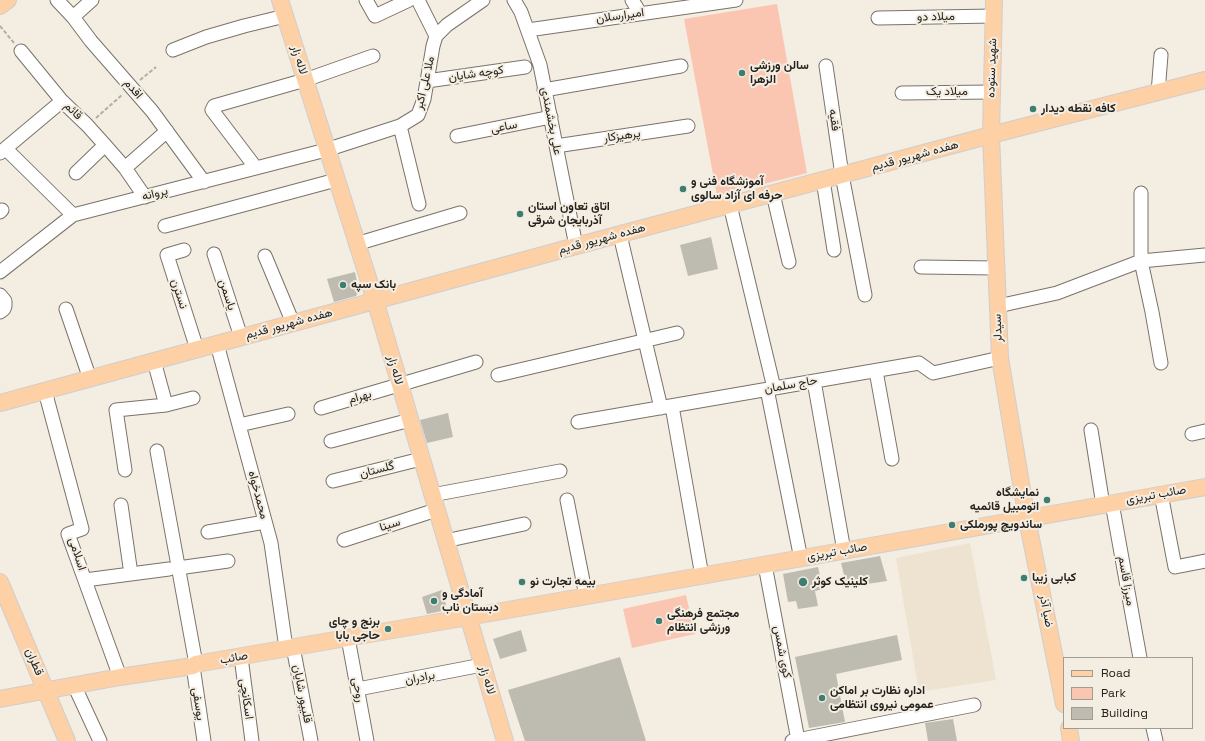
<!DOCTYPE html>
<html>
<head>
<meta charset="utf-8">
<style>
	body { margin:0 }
	#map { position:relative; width:1205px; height:741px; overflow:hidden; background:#f4ede1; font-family:"Space Grotesk",sans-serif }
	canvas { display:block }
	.legend { position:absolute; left:1063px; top:657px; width:130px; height:72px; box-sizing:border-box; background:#f4ede1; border:1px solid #a19c93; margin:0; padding:5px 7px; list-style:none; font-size:12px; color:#25221e }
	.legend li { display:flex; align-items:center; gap:8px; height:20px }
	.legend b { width:20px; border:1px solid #a19c93 }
</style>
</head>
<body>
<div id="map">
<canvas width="1205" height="741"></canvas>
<ul class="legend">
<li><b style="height:5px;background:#fed0a5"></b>Road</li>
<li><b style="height:11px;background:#fac6b2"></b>Park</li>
<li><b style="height:11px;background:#bebcb0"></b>Building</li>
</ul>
</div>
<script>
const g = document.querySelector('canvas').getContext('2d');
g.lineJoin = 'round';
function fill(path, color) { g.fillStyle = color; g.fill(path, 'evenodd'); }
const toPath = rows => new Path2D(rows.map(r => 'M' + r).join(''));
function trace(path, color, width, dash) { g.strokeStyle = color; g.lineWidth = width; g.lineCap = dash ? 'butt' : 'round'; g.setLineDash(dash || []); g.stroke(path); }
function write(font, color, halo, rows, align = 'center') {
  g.font = font + ' "Space Grotesk",Vazirmatn,sans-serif'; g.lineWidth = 4; g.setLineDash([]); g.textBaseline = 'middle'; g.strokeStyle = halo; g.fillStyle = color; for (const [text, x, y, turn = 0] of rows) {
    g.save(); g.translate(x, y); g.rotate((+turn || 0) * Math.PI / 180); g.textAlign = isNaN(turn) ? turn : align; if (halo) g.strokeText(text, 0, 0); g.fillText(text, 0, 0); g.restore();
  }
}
fill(toPath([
	[970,543,996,680,919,692,896,558]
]), '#eee3d0');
fill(toPath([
	[777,4,807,173,717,196,684,19],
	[686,595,695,634,632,648,623,609]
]), '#fac6b2');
fill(toPath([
	[711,237,718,269,688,276,680,245],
	[355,272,359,291,356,296,334,302,327,279],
	[448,413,453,437,427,443,420,420],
	[880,556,887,581,847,587,841,563],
	[818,567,823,589,815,591,818,606,798,609,796,601,788,602,783,574],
	[442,590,446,605,442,611,427,614,422,597],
	[521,630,527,651,500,659,493,639],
	[897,635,902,660,836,674,845,722,809,728,795,657],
	[620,657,646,741,525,741,508,690],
	[953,719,957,741,928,741,925,723]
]), '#bebcb0');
const minor = toPath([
	[57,0,73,17,91,41,152,111,204,182],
	[366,0,375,16,409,0],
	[418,0,436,36],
	[514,0,521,12,540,65,576,246],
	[632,0,640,13],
	[73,17,92,0],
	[878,18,994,16],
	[528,30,736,0],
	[173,50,206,37,244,26,285,16],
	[21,51,62,101,87,125,105,145,125,168,145,197],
	[826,66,842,175,865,295],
	[427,81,525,67],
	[544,90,681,66],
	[902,93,992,92],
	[1158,93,1161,55],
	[400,126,419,204],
	[457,136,551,117],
	[556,146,688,126],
	[6,149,73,215],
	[0,153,62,101],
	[125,168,167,131],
	[256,168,212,110,214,106,305,80,373,56],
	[76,173,105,145],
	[823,180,834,250],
	[1141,193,1141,261,1152,312,1161,363],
	[773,194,789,262],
	[730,205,774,388],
	[0,212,2,210],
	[165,226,336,180],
	[620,235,661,408],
	[356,244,460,213],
	[184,250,167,255,197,349],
	[214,254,241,337],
	[265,256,293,323],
	[921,267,996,268],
	[0,272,73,215,326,150,400,126,418,115,424,99,433,46,436,36,447,25,483,0],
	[0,295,5,301,5,306,4,309,0,312],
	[998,306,1057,293,1141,261,1205,255],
	[66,309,90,379],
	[217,344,271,543,286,648],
	[876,371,892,459],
	[498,375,677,333],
	[814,381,844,551],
	[767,389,801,559],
	[45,391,82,529,68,534,120,677],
	[166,405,193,398],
	[672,406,702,576],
	[321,408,476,362],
	[578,422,919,363,933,373,1000,358],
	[239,425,288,414],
	[1091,430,1103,505],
	[1192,434,1205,431],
	[331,441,410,420],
	[157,451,196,664],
	[125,470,116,410,166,405,154,361],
	[333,481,421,459],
	[1161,494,1175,567,1205,561],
	[432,495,560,471],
	[567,500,586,596],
	[1112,503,1140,658],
	[121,505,131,574],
	[208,532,265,522],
	[344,540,436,510],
	[445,541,524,524],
	[765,565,798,740],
	[178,568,228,561],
	[85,580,169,569],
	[348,638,367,741],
	[293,647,311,741],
	[241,657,252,741],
	[193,666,204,741],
	[74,685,100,741],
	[358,689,482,665],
	[1153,728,1156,741],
	[792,741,974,705]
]);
const major = toPath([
	[280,0,375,300,505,741],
	[994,0,991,135,1000,358,1027,519,1064,704],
	[0,6,8,0],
	[0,403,576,246,991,135,1205,80],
	[0,582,67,741],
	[0,699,120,677,193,666,196,664,468,617,1205,487],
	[1069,728,1071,741]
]);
trace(minor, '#797369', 15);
trace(major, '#cfcece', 18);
trace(toPath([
	[0,26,14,43],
	[140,80,156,67],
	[96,118,123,94]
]), '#b3aea4', 2, [4, 2]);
trace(minor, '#fff', 13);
trace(major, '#fed0a5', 16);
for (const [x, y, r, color] of [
	[742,73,4,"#3c7f72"],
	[1033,109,4,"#3c7f72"],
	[683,189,4,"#3c7f72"],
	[520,214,4,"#3c7f72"],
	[343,285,4,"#3c7f72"],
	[1047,500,4,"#3c7f72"],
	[952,525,4,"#3c7f72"],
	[1024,578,4,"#3c7f72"],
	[522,582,4,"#3c7f72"],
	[803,582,5,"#3c7f72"],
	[434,601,4,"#3c7f72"],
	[659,621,4,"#3c7f72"],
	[388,629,4,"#3c7f72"],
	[822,698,4,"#3c7f72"]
]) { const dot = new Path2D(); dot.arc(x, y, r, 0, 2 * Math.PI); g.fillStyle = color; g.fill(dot); trace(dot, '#f4ede1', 1.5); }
write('12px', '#25221e', '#f4ede1', [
	["امیرارسلان",620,16,-8],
	["میلاد دو",936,17,-1],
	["لاله زار",299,60,73],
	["شهید ستوده",992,68,-88],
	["کوچه شایان",476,74,-8],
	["ملا علی اکبر",425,83,-77],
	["اقدم",133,89,49],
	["میلاد یک",947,92],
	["قائم",73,111,43],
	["فقیه",834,120,82],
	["علی بخشمندی",551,121,79],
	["ساعی",504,127,-11],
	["پرهیزکار",622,136,-8],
	["هفده شهریور قدیم",915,156,-15],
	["پروانه",155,194,-14],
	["هفده شهریور قدیم",602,239,-15],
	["نسترن",179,294,72],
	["یاسمن",227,295,72],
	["هفده شهریور قدیم",289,324,-15],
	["سیدلر",998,328,-92],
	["لاله زار",395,370,74],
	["حاج سلمان",791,385,-10],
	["بهرام",360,397,-16],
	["گلستان",377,470,-14],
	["محمدخواه",258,495,75],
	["صائب تبریزی",1156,495,-10],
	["سینا",390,525,-18],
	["صائب تبریزی",837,552,-10],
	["اسلامی",77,554,72],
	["میرزا قاسم",1126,581,80],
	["ضیا آذر",1046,611,79],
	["کوی شمس",782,652,79],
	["صائب",234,658,-10],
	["قطران",34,662,67],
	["برادران",420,678,-11],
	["لاله زار",487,680,73],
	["روحی",358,690,80],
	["قلیپور شایان",302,694,79],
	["اسکانچی",246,699,82],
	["یوسفی",198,704,82]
]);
write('bold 12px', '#25221e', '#f4ede1', [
	["سالن ورزشی",750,66],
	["الزهرا",750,80],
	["کافه نقطه دیدار",1041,109],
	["آموزشگاه فنی و",691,182],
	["حرفه ای آزاد سالوی",691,196],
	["اتاق تعاون استان",528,207],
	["آذربایجان شرقی",528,221],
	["بانک سپه",351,285],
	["نمایشگاه",1039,493,"right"],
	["اتومبیل قائمیه",1039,507,"right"],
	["ساندویچ پورملکی",960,525],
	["کبابی زیبا",1032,578],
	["بیمه تجارت نو",530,582],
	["کلینیک کوثر",812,582],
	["آمادگی و",442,594],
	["دبستان ناب",442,608],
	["مجتمع فرهنگی",667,614],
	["ورزشی انتظام",667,628],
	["برنج و چای",380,622,"right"],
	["حاجی بابا",380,636,"right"],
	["اداره نظارت بر اماکن",830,691],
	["عمومی نیروی انتظامی",830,705]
], 'left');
</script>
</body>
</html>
